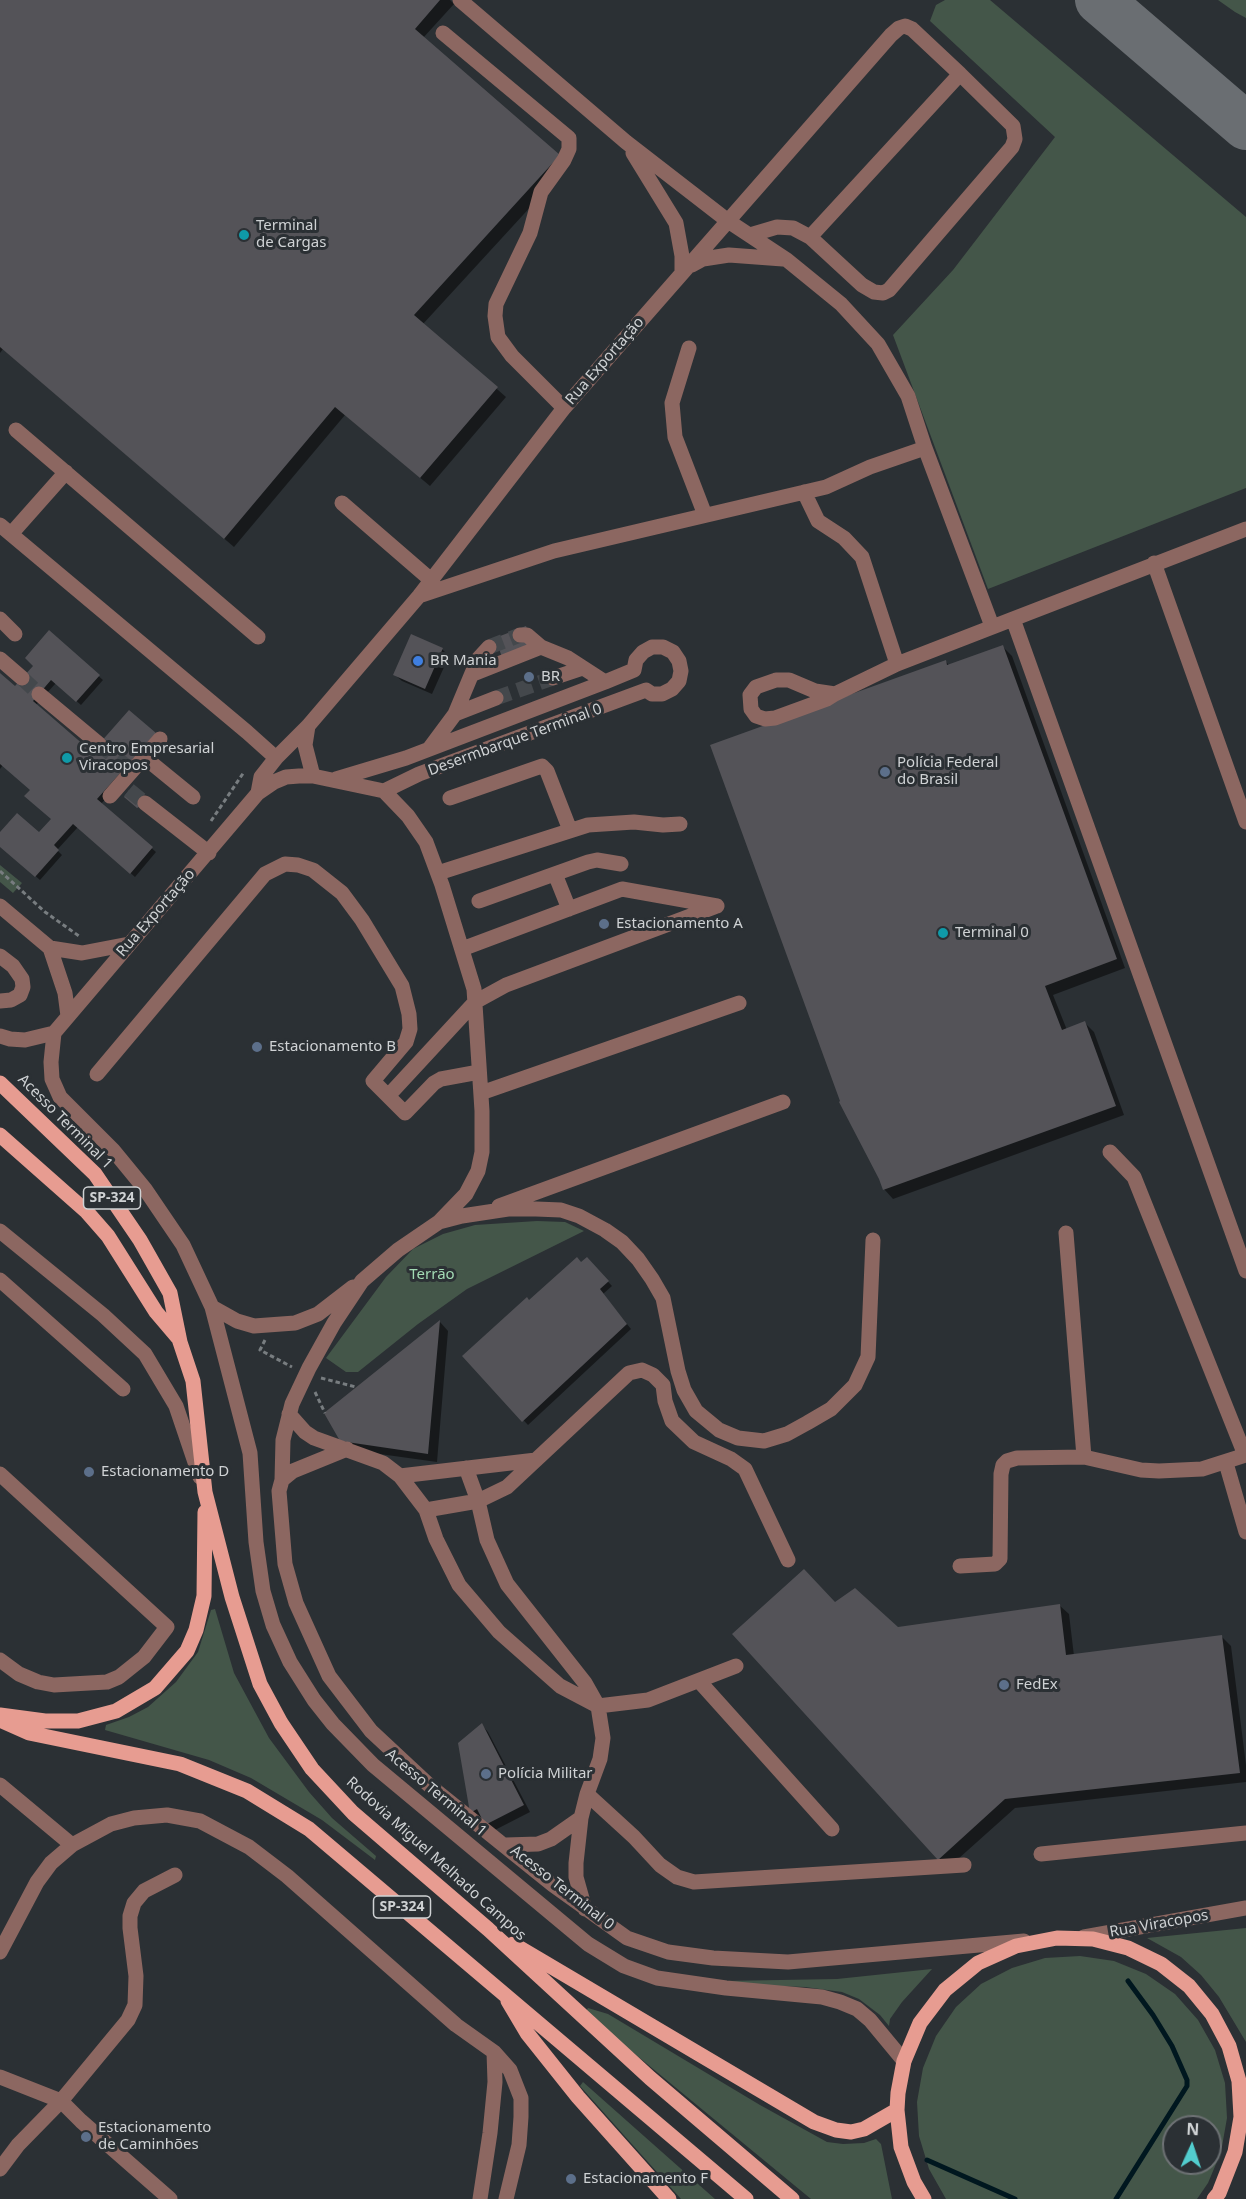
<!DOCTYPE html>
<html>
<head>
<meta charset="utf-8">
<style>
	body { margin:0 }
	#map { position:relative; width:1246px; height:2199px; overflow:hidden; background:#2b3034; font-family:"Noto Sans",sans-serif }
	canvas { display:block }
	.north { position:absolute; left:1162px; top:2115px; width:60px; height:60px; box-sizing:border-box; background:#2b3034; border:2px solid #6d7174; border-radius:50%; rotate:3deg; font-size:16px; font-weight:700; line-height:24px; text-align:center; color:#cfd2d4 }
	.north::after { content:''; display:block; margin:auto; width:21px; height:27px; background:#52cdce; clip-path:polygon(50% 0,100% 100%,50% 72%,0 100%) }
</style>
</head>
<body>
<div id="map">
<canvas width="1246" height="2199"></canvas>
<div class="north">N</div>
</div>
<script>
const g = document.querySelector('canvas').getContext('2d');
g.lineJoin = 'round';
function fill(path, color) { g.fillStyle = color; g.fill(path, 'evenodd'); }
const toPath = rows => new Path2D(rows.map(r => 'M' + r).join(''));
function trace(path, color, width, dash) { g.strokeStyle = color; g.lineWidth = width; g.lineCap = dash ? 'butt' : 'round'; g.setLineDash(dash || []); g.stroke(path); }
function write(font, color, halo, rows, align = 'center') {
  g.font = font + ' "Noto Sans",sans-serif'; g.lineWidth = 6; g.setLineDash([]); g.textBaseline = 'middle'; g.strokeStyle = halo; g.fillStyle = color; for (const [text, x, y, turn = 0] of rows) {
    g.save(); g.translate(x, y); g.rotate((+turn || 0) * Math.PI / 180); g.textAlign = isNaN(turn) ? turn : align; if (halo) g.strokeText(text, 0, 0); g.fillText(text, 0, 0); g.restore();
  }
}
fill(toPath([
	[945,0,990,0,1246,217,1246,488,988,589,893,335,953,270,1055,137,930,21,936,5],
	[1218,0,1246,0,1246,18,1235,12],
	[0,865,22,883,13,893,0,882],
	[537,1221,565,1222,584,1231,467,1289,418,1324,358,1372,346,1372,326,1358,386,1277,413,1249,443,1234,475,1225],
	[215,1609,234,1673,269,1738,309,1792,332,1818,376,1856,375,1860,322,1820,251,1778,209,1760,105,1730,106,1725,129,1717,148,1707,176,1682,198,1652,211,1610],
	[1246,1928,1246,2042,1219,1997,1201,1975,1181,1957,1147,1938],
	[1080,1956,1114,1961,1146,1974,1175,1994,1198,2020,1215,2050,1225,2083,1227,2118,1221,2152,1208,2183,1197,2199,946,2199,929,2169,919,2136,917,2102,923,2068,936,2036,956,2007,981,1984,1012,1968,1045,1958],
	[1174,2127,1210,2127,1210,2163,1174,2163],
	[932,1969,902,2002,890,2019,889,2026,880,2015,859,1999,842,1992,805,1987,722,1984,722,1981,837,1979],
	[588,2008,608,2014,760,2105,827,2142,843,2144,864,2143,876,2139,881,2144,892,2199,811,2199,590,2017,586,2011],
	[583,2082,715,2199,681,2199,580,2086]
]), '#445649');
fill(toPath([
	[0,0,450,0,454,4,423,38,568,166,423,324,506,397,430,486,345,415,234,547,3,349,0,353],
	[49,633,103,680,81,705,56,683,36,705,92,754,159,739,101,804,156,852,135,877,78,827,57,850,62,855,40,880,0,845,0,835,39,834,53,819,32,790,3,765,0,769,0,674,16,688,35,666],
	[1003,647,1012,656,1125,968,1053,995,1067,1030,1085,1023,1094,1032,1124,1115,893,1199,884,1189,945,661,950,666],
	[442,649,449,656,432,694,402,681,395,675],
	[587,1259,612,1286,603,1294,631,1329,528,1425,464,1357,530,1302],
	[440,1322,448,1331,437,1462,351,1450,341,1440],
	[835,1604,898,1629,1059,1605,1069,1614,1074,1656,1222,1637,1231,1646,1246,1765,1246,1782,1015,1808,948,1868,939,1859],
	[482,1725,488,1732,530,1812,493,1831,482,1817,478,1819,472,1812]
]), '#0007');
trace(toPath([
	[927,2160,1015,2199],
	[1116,2199,1187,2086,1187,2080,1172,2046,1153,2015,1128,1981]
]), '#00171f', 5);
trace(toPath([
	[1099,0,1246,126]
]), '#6a6e72', 48);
fill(toPath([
	[0,0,440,0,415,29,560,155,414,315,498,387,420,478,335,407,224,539,0,347],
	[526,626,533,645,502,657,495,638],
	[49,630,100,675,76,702,51,680,33,701,92,752,129,710,156,733,97,799,153,847,130,874,73,824,54,845,59,850,35,877,0,847,0,832,17,813,39,832,51,819,24,796,30,790,0,764,0,673,15,686,33,666,25,658],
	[411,634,443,648,425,689,393,675],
	[1003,645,1117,959,1045,986,1062,1030,1085,1021,1116,1106,883,1190,879,1179,839,1102,840,1101,710,745,946,660,947,665],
	[129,790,145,803,137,808,124,797],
	[577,1257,581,1262,587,1257,609,1281,600,1289,627,1324,522,1422,462,1356,527,1297,529,1300],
	[440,1320,428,1454,340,1441,324,1413],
	[804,1569,835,1602,855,1588,898,1627,1060,1604,1066,1655,1222,1635,1240,1773,1005,1799,938,1860,732,1634],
	[482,1723,524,1805,485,1825,477,1809,470,1813,458,1743]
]), '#545358');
trace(toPath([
	[489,647,520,635],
	[22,678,39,694],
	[496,698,553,678],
	[99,744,126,766],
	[129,790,145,803]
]), '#44484c', 15, [15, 8]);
trace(toPath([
	[211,821,244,772],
	[0,871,45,912,79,936],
	[265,1340,260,1350,292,1367],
	[321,1378,356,1387],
	[315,1392,325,1413]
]), '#787d80', 3, [4.5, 3]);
trace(toPath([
	[460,0,626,142,728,221,787,260,841,304,878,344,908,396,925,448,992,626],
	[443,33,569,138,569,149,564,160,541,192,530,233,496,304,495,316,498,337,512,356,564,408],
	[633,153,676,223,682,256,682,272],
	[750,235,777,227,793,228,810,237,862,285,874,292,883,293,889,290,1012,147,1015,139,1013,126,960,74],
	[692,265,703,259,729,255,783,259],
	[689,348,672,403,675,437,705,515],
	[16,430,258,637],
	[804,492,818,521,844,538,862,557,897,664],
	[342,503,431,580],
	[0,525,247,732,276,758],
	[1246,529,1013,619,1246,1271],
	[11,534,66,472],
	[1154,563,1246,822],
	[419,596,554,551,826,487,870,467,925,448],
	[0,619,15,634],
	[520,635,527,635,541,647,568,658,605,682],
	[0,659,22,678],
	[473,674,541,647],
	[553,678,583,668],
	[776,680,789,680,815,691,835,694,827,699,775,718,765,719,756,716,751,709,750,695,756,687,776,680],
	[39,694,99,744],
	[835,694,897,664,1013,619],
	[455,714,496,698],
	[308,726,305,745,313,776],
	[429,749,455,714,478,659,489,647],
	[144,757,193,797],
	[336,779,406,758,605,682,634,670,636,660,643,652,652,647,663,647,673,652,679,661,681,671,679,681,672,689,662,694,652,694,646,690,419,774,384,791],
	[258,793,261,777,276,758,308,726,419,596,564,408,891,35,899,28,905,26,912,29,960,74,810,237],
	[110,796,160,739],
	[450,798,542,766,547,771,570,830],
	[145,803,209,853],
	[438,873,588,825,634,822,663,825,680,824],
	[555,874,569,909],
	[479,901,588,862,597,860,621,864],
	[0,906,50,948,82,953,129,944],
	[50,948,65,993,68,1016],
	[462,949,622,889,717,906],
	[0,956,13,966,22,979,23,987,20,995,11,1000,0,1001],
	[54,1033,258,793,274,782,286,777,299,776,313,776,384,791,408,816,426,842,442,885,474,989,482,1111,482,1152,478,1171,466,1194,439,1222,398,1250,362,1281,334,1323,309,1368,292,1404,283,1440,282,1480,279,1491,285,1564,296,1603,329,1676,371,1731,430,1786,553,1885,627,1938,668,1952,713,1958,788,1962,1024,1941],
	[54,1033,51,1062,52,1079,60,1097,113,1150,145,1189,183,1245,212,1307,250,1453,256,1542,263,1591,273,1625,290,1662,314,1700,333,1724,373,1765,588,1944,624,1966,657,1978,726,1988,822,1997,840,2002,857,2009,870,2020,904,2061],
	[0,1036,10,1039,25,1040,54,1033],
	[97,1074,265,874,285,864,298,865,313,870,342,893,362,920,402,986,409,1014,410,1029,406,1042,373,1081,405,1113,434,1083,441,1079,479,1072],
	[481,1093,739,1003],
	[389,1095,475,1002,506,985,717,906],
	[1110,1152,1134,1177,1245,1455],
	[499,1206,783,1102],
	[439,1222,462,1216,508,1209,536,1209,561,1210,579,1216,605,1230,622,1242,638,1259,652,1279,663,1298,678,1371,684,1390,696,1411,719,1430,738,1438,764,1441,787,1434,807,1423,831,1409,855,1385,868,1357,873,1240],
	[0,1231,103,1315,145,1354,176,1406,200,1477],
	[1066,1233,1084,1457],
	[0,1280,123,1389],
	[212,1307,237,1321,254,1326,295,1323,318,1314,353,1287],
	[289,1414,305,1432,314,1438,383,1463,400,1476,426,1510,436,1539,459,1585,499,1632,560,1686,598,1706,648,1700,736,1666],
	[1226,1463,1246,1532],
	[466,1468,478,1501,487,1540,507,1584,585,1683,598,1706,603,1738,600,1759,587,1794,581,1818,576,1863,576,1877,585,1909],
	[0,1474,167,1627,144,1657,119,1677,107,1682,54,1685,38,1682,19,1674,0,1660],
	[400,1476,536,1460],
	[282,1480,293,1471,347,1449],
	[426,1510,478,1501,507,1487,629,1373,642,1370,653,1375,663,1385,665,1401,672,1421,694,1442,731,1459,745,1469,788,1560],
	[960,1566,995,1564,1000,1559,1001,1474,1003,1465,1007,1461,1017,1458,1084,1457,1141,1470,1159,1471,1202,1469,1246,1455],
	[699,1681,832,1829],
	[0,1785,72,1845],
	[587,1794,634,1837,660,1865,677,1877,694,1882,964,1865],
	[506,1845,538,1844,551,1839,581,1818],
	[1041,1854,1246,1833],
	[1084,1937,1246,1908],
	[0,1952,37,1882,51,1863,72,1845,111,1824,134,1818,167,1815,200,1821,249,1847,287,1876,456,2025,494,2052,510,2070,521,2098,521,2117,519,2145,506,2199],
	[0,2077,61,2101,128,2020,135,2005,136,1976,130,1928,130,1916,134,1903,144,1891,175,1875],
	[0,2169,18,2145,61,2101,81,2121,170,2199],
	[480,2199,490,2133,495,2082,494,2052]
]), '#8c6761', 15);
trace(toPath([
	[0,1083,95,1174,140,1240,170,1293,180,1342,193,1381,205,1492,232,1597,260,1684,281,1723,312,1769,353,1813,488,1929,650,2078,792,2199],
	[0,1135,87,1212,108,1236,156,1312,179,1339],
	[0,1715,45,1721,78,1721,116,1711,155,1688,187,1651,196,1630,204,1596,205,1512],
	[0,1720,29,1733,180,1764,247,1791,309,1829,746,2199],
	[513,1944,814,2122,836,2130,851,2132,864,2129,897,2110],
	[508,2001,527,2033,578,2097,669,2199],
	[924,2199,914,2182,901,2147,897,2110,898,2093,904,2061,920,2023,945,1990,978,1963,1016,1946,1057,1938,1093,1939,1128,1948,1161,1964,1189,1986,1212,2014,1229,2046,1239,2081,1241,2117,1235,2152,1219,2193,1214,2199]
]), '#e79c91', 15);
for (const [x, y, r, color] of [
	[244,235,6,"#0f9aa8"],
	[418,661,6,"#3f7fe0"],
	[529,677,6,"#5c6f8a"],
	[67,758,6,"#0f9aa8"],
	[885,772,6,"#5c6f8a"],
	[604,924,6,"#5c6f8a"],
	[943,933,6,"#0f9aa8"],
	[257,1047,6,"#5c6f8a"],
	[89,1472,6,"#5c6f8a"],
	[1004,1685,6,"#5c6f8a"],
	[486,1774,6,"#5c6f8a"],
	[86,2137,6,"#5c6f8a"],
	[571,2179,6,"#5c6f8a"]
]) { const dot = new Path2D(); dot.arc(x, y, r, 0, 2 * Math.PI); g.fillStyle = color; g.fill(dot); trace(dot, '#2b3034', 2); }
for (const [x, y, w] of [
	[112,1198,57],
	[402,1907,57]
]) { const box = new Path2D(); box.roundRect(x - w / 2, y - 11, w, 22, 4.5); g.fillStyle = '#2b3034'; g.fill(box); trace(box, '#cfd2d4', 1.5); }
write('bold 14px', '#cfd2d4', null, [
	["SP-324",112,1198],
	["SP-324",402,1907]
]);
write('15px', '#cfd2d4', '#2b3034', [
	["Terminal",256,226],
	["de Cargas",256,243],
	["BR Mania",430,661],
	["BR",541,677],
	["Centro Empresarial",79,749],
	["Viracopos",79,766],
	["Polícia Federal",897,763],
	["do Brasil",897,780],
	["Estacionamento A",616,924],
	["Terminal 0",955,933],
	["Estacionamento B",269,1047],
	["Estacionamento D",101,1472],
	["FedEx",1016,1685],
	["Polícia Militar",498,1774],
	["Estacionamento",98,2128],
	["de Caminhões",98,2145],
	["Estacionamento F",583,2179]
], 'left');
write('15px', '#cfd2d4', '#2b3034', [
	["Rua Exportação",605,361,-49],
	["Desermbarque Terminal 0",515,740,-20],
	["Rua Exportação",156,913,-49],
	["Acesso Terminal 1",65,1122,45],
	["Acesso Terminal 1",436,1793,40],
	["Rodovia Miguel Melhado Campos",436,1859,42],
	["Acesso Terminal 0",562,1888,38],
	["Rua Viracopos",1159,1924,-10]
]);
write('15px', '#a2dab3', '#2b3034', [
	["Terrão",432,1275]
]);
</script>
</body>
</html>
